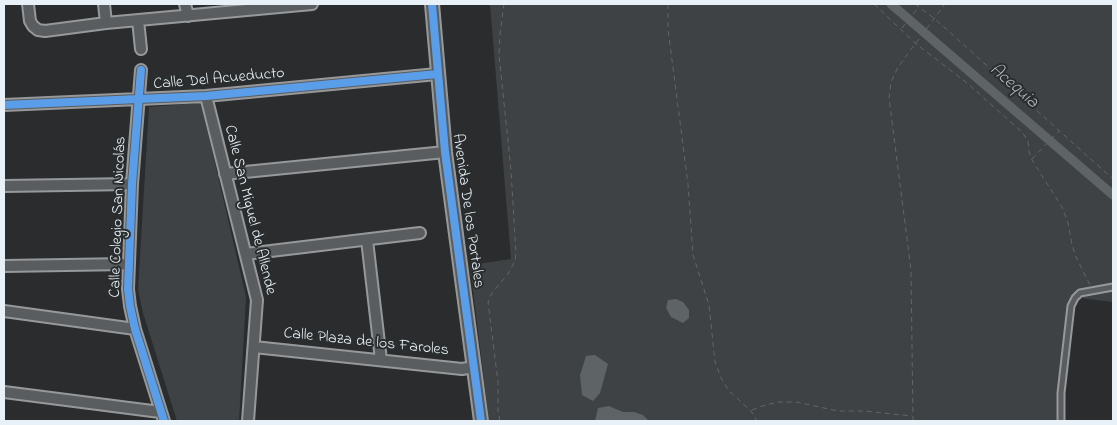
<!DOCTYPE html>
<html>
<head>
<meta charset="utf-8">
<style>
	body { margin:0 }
	#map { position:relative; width:1117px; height:425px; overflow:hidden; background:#2b2c2d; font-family:"Indie Flower",sans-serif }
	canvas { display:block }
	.frame { position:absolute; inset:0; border:5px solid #e8f1f8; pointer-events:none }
</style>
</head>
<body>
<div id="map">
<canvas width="1117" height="425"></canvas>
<div class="frame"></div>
</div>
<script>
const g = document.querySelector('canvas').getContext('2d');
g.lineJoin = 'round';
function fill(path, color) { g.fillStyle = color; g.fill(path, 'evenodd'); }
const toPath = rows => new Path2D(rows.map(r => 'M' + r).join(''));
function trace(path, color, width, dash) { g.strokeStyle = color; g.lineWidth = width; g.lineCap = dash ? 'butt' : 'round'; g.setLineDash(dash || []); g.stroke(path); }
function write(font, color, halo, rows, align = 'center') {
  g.font = font + ' "Indie Flower",sans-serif'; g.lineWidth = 4; g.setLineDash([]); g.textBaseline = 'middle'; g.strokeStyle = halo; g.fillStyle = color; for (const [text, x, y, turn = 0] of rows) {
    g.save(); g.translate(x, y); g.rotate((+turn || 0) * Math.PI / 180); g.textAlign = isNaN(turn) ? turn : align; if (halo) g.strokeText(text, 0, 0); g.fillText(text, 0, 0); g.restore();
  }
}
fill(toPath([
	[490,4,1113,4,1113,302,1071,297,1058,400,1057,421,489,421,470,265,511,259],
	[201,103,246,297,239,421,177,421,143,313,138,290,149,107]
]), '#3f4244');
fill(toPath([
	[676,299,683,302,689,310,689,318,683,323,671,317,666,308,668,300],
	[595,355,608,364,600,393,593,401,582,395,580,375,586,356],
	[609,406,623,412,634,412,643,415,649,421,595,421,598,408]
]), '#5e6365');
trace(toPath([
	[891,4,1113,195]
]), '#5e6365', 9);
const service = toPath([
	[1061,421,1061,393,1071,306,1075,298,1080,293,1113,287]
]);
const minor = toPath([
	[28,4,30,21,33,26,38,30,45,31,106,23,312,4],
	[104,4,106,23],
	[185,4,188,16],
	[138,20,141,49],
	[141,70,132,184,128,289,130,306,135,329,164,421],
	[206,96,257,300,248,421],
	[4,105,206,96,437,74],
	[225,174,445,152],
	[4,186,132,184],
	[367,240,381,360],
	[246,254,420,233],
	[4,266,128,264],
	[4,311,135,329],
	[254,347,462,369,474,367],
	[4,392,160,412]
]);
const tertiary = toPath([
	[432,4,445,152,481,421]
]);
trace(service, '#96989a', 9);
trace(minor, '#96989a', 14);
trace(tertiary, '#96989a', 16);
trace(toPath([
	[668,4,668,29,688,184,693,255,709,305,715,362,721,378,729,391,751,411,757,421],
	[874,4,915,43,967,83,1022,132,1028,141,1029,152,1032,160,1062,207,1068,223,1072,245,1076,257,1090,285],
	[915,4,935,19,1113,179],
	[902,28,918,8],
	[1032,159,1059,131],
	[752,410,762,406,778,402,796,402,838,411,864,411,912,416],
	[500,421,498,411,498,382,488,302,492,293,508,274,515,261,516,254,511,170,499,55,500,34,504,4],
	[913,421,911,270,889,98,891,82,898,67,945,4]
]), '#636566', 1, [5, 4]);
trace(service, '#5a5d60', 5);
trace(minor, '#5a5d60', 10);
trace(tertiary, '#5a5d60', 12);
trace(toPath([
	[432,4,445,152,481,421],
	[141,70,132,184,128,289,130,306,135,329,164,421],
	[4,105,206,96,437,74]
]), '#5a9eea', 8);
write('16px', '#e8f1f8', '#2a2d2e', [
	["Calle Del Acueducto",219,80,-5],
	["Calle San Miguel de Allende",249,210,76],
	["Avenida De los Portales",467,211,82],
	["Calle Colegio San Nicolás",119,217,-88],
	["Calle Plaza de los Faroles",366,343,6]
]);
write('italic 18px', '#acb3b9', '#2a2d2e', [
	["Acequia",1013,87,41]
]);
</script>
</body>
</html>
